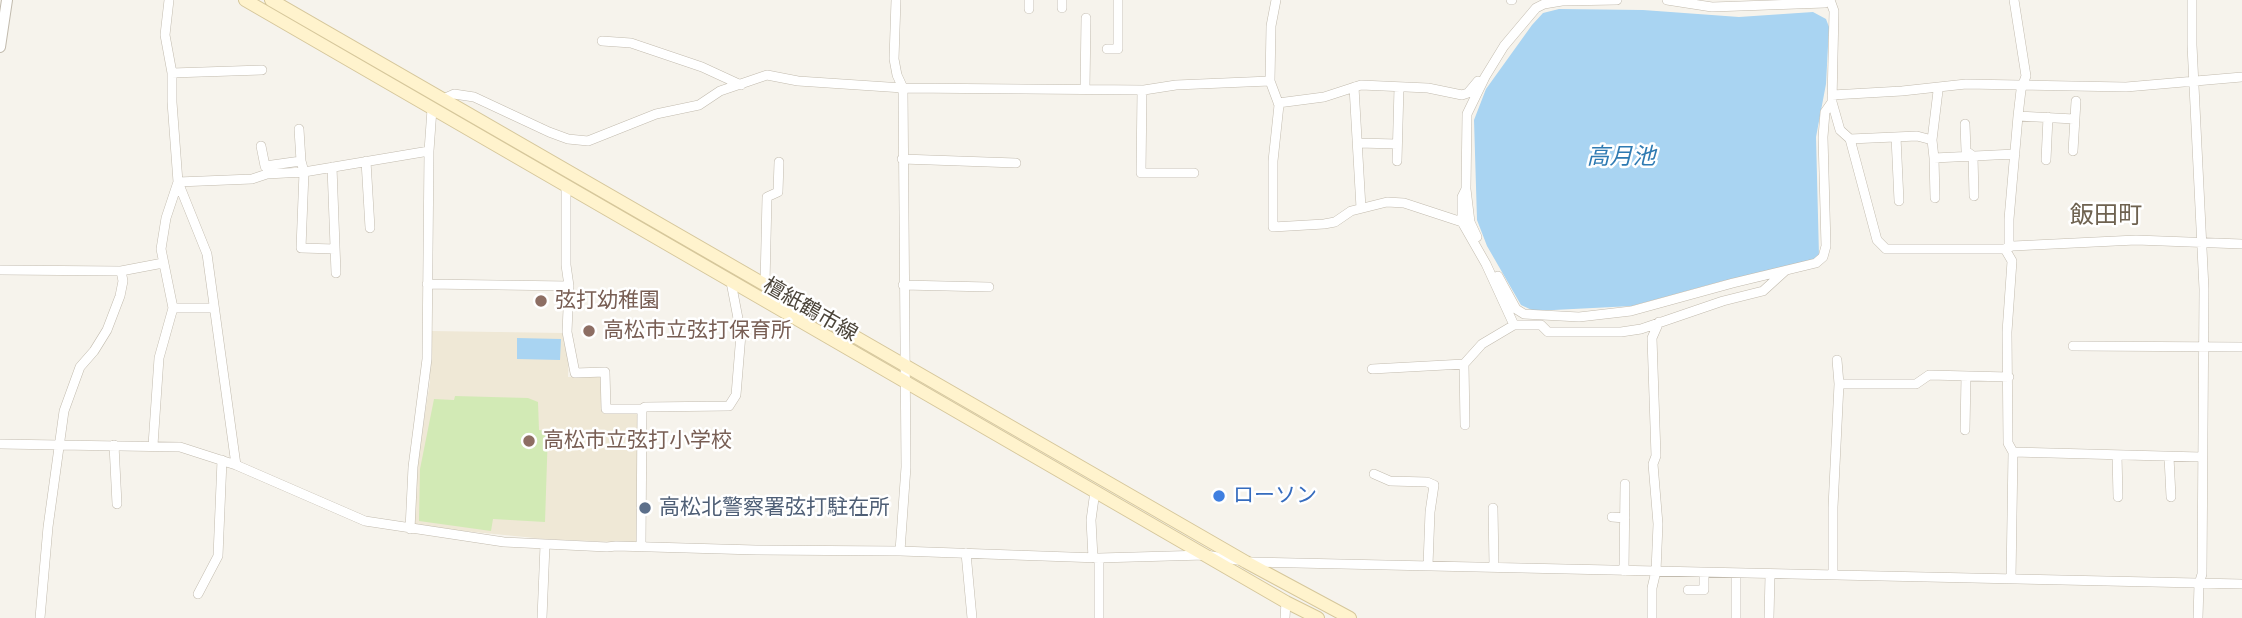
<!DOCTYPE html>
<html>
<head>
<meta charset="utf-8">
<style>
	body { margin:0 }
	canvas { display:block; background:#f6f3ec }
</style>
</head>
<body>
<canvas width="2242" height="618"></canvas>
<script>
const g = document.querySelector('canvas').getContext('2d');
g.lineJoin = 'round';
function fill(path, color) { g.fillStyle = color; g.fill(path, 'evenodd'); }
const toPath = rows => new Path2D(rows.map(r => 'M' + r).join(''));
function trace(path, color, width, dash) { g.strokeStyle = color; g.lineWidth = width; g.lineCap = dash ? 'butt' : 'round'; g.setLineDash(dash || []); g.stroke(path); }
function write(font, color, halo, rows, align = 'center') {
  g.font = font + ' Figtree,"Noto Sans JP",sans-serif'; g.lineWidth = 5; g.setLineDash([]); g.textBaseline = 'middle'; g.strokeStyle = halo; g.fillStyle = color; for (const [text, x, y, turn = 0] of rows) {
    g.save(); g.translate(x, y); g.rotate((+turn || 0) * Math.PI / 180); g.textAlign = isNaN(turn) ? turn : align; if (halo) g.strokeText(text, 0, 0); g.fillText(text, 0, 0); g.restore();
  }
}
fill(toPath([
	[430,331,565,333,569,353,568,377,602,376,602,413,635,412,638,416,639,538,635,543,545,539,413,526,417,466,430,381]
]), '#efe8d6');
fill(toPath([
	[455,396,528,398,538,402,539,430,548,431,545,522,493,519,491,531,419,521,420,469,434,399,454,400]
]), '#d2eab5');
fill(toPath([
	[1559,9,1643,10,1739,17,1813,12,1826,19,1829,27,1826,84,1816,137,1819,256,1803,265,1723,281,1632,306,1534,311,1521,305,1487,246,1477,220,1474,120,1486,89,1532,25,1543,13],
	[517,338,561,339,560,360,517,359]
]), '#a9d4f2');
const minor = toPath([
	[169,0,165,35,172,73,172,102,178,182,207,254,236,465],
	[896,0,894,59,897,75,903,88,906,467,900,551],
	[1511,0,1512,0],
	[1667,0,1712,7,1825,3,1830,0],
	[1830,0,1834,11,1832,102,1840,130,1850,139,1877,240,1886,249,2005,249,2012,261,2007,332,2008,443,2013,452,2011,579],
	[2192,0,2192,45,2204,289,2202,574,2199,584,2198,618],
	[1062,8,1062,0],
	[1029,9,1029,0],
	[602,41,631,43,702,67,741,85],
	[1107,49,1118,49,1118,0],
	[172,73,262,70],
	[1270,81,1279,105,1273,161,1273,227,1324,224,1335,222,1351,211,1387,202,1404,203,1462,222,1486,264,1514,325,1541,325,1548,332,1621,332,1641,329,1723,301,1763,291,1785,271],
	[1354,87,1361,208],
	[1085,89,1086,18],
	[1142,90,1141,173,1194,173],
	[1832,95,1902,91,1966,84,2126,87,2242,77],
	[443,99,454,94,474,97,549,132,568,139,588,141,656,114,699,105,720,91,767,75,798,81,903,88,1144,90,1176,85,1270,81,1271,26,1276,0],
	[1278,103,1324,97,1361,85,1428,88,1462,95,1468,93,1478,81],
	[2018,116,2074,119],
	[1965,124,1966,151,1973,156,1974,196],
	[299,129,301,161,304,172,301,248,335,249],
	[1896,137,1899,201],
	[1850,139,1917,136,1932,140,1934,158,2015,154],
	[1932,140,1938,91],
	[1358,143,1397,144],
	[261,146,265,166,301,161],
	[2073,151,2076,101],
	[1934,158,1935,198],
	[902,159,1016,163],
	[2046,160,2048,117],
	[366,161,370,228],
	[1397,161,1399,87],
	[332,167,336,273],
	[1466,189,1470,222,1477,237],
	[1462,222,1462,197,1466,189,1467,114,1485,77,1504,46,1536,8,1544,4,1562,1,1617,0],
	[2009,247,2009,219,2018,116,2021,90,2026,76,2014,0],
	[2006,248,2013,246,2136,240,2242,244],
	[0,270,121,271,163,263],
	[1498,276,1516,309,1524,314,1579,317,1631,311,1733,283,1816,263,1823,257,1826,246,1823,137,1825,112,1832,102],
	[427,284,569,286,566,265,566,185],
	[765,284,767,197,778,192,779,162],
	[903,285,989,287],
	[569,286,567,332,575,373,605,372,606,409,642,409,641,546],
	[173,308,161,249,166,218,178,182,252,179,267,174,304,172,429,151],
	[2073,346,2242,347],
	[1372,369,1464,364],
	[1839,384,1916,384,1929,375,2009,377],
	[642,409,645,407,729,406,736,395,741,334,731,282],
	[1465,425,1464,364,1482,344,1514,325],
	[1965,430,1966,376],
	[0,444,180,447,236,465,365,521,504,542,607,547,616,546,756,550,900,551,1099,558,1205,555,1237,560],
	[114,445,117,504],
	[153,445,159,358,173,308,214,308],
	[2013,452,2201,457],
	[2117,455,2118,497],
	[2169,457,2171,497],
	[1374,474,1390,481,1427,482,1434,485,1430,512,1428,565],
	[1493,508,1494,566],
	[1612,517,1625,518],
	[410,529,413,467,427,359,429,151,432,109],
	[966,553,972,618],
	[1093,558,1091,520,1095,491],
	[1251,562,2242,584],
	[1624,571,1625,484],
	[1833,575,1833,507,1839,384,1837,360],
	[1688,590,1704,590,1704,573],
	[198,594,218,556,222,460],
	[40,618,48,527,64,411,80,367,94,351,107,330,120,296,123,281,121,271],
	[542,618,545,545],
	[1099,618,1099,558],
	[1285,618,1286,602],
	[1652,618,1652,588,1656,571,1658,524,1653,464,1656,456,1652,338,1659,322],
	[1736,618,1736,574],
	[1769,618,1770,575]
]);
const tertiary = toPath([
	[0,47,7,0]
]);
const secondary = toPath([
	[245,0,1286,602,1318,618],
	[271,0,1246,562,1350,618]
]);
trace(minor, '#c2bbae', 10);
trace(tertiary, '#c2bbae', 12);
trace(secondary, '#d6c79b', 14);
trace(minor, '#fff', 9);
trace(tertiary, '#fff', 10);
trace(secondary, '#fff3cd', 12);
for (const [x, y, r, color] of [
	[541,301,7,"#8d6e63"],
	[589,331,7,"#8d6e63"],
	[529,441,7,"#8d6e63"],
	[1219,496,7,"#3f7fe0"],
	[645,508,7,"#5c6f8a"]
]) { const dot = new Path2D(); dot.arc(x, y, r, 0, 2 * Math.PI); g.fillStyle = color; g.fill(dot); trace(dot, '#fff', 2.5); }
write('21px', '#785e54', '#fff', [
	["弦打幼稚園",555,301],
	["高松市立弦打保育所",603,331],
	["高松市立弦打小学校",543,441]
], 'left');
write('21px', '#4b4439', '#fff', [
	["檀紙鶴市線",810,310,30]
]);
write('21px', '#366cbe', '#fff', [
	["ローソン",1233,496]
], 'left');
write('21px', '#4e5e75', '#fff', [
	["高松北警察署弦打駐在所",659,508]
], 'left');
write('italic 23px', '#2e7ab2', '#fff', [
	["高月池",1621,157]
]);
write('24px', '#6e6250', '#fff', [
	["飯田町",2106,216]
]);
</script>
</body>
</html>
